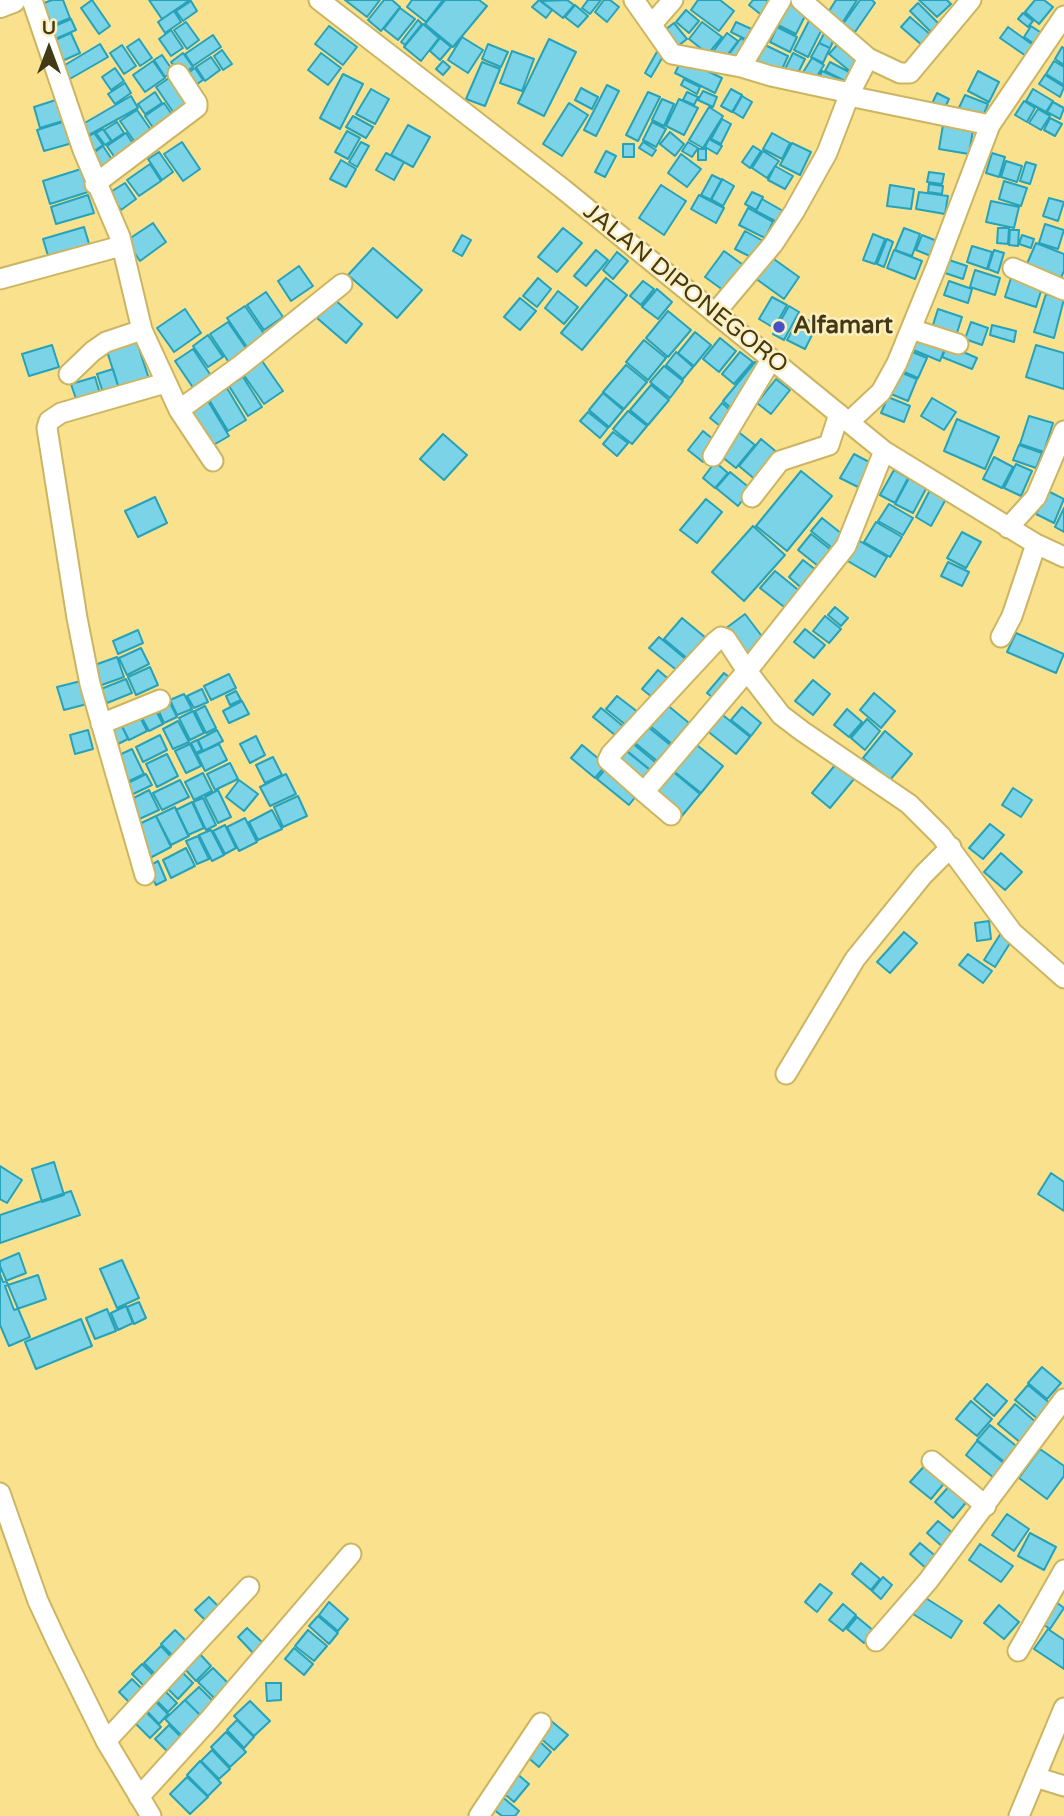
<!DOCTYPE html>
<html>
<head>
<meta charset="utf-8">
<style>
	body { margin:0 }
	#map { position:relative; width:1064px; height:1816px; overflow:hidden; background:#f9e18e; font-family:"Varela Round",sans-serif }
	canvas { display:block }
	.north { position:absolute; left:14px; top:14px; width:70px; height:70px; -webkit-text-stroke:5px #fdefbf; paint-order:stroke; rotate:0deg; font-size:19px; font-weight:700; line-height:28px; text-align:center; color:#423916 }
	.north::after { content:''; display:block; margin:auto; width:24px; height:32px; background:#423916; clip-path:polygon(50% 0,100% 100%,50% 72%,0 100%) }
</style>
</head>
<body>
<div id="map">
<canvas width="1064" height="1816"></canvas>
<div class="north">U</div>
</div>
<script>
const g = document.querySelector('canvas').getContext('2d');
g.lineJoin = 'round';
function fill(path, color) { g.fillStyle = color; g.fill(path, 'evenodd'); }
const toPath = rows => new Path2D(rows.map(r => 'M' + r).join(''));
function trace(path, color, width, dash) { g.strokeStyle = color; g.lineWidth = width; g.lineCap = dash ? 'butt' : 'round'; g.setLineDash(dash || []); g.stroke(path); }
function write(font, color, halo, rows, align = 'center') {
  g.font = font + ' "Varela Round",sans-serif'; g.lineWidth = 5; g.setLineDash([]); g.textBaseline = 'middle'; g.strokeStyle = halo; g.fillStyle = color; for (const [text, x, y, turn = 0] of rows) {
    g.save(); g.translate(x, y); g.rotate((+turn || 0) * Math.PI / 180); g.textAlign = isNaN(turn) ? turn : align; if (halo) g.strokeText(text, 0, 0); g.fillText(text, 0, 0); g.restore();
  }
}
const building = toPath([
	[52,0,63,0,70,18,48,27,39,5,52,0],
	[92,0,110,26,99,34,81,8,92,0],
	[149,0,190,0,162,19,149,0],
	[345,0,380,0,367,17,345,0],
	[384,0,392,0,400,7,381,31,368,20,384,0],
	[412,0,443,0,426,22,407,7,412,0],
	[445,0,479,0,487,6,453,47,425,24,445,0],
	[539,0,552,10,546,18,532,7,539,0],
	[567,0,574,5,563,18,541,1,567,0],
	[588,0,601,0,590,14,582,8,588,0],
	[604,0,610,0,619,7,607,22,595,12,604,0],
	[698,0,720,0,734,11,719,31,691,10,698,0],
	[753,0,766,0,773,6,764,17,749,5,753,0],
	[788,0,808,10,796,34,774,23,788,0],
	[836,0,857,0,839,28,824,19,836,0],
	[860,0,872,0,875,3,855,32,843,24,860,0],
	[919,0,947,0,951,4,937,17,919,0],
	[1035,0,1044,0,1053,7,1039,24,1025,12,1035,0],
	[191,1,197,11,183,21,176,11,191,1],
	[918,3,943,28,935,36,910,11,918,3],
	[575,5,588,16,578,27,565,17,575,5],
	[400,8,415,19,398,40,384,29,400,8],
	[686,10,699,21,689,33,676,22,686,10],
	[174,11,181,22,165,33,158,22,174,11],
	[1023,13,1033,21,1028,27,1018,19,1023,13],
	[811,17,825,23,808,57,794,50,811,17],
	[910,17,932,36,923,46,901,27,910,17],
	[71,19,76,30,53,40,48,29,71,19],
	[418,20,422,24,405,45,401,42,418,20],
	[186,22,199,40,187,49,174,30,186,22],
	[702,22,722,37,708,54,689,39,702,22],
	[736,22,758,32,753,43,731,32,736,22],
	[674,23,687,39,674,49,661,33,674,23],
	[423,24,439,38,421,61,404,47,423,24],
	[329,26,357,47,343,65,315,44,329,26],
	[1031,26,1043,34,1036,45,1024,37,1031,26],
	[777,27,797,37,790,52,770,42,777,27],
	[1008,27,1033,45,1026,56,1000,38,1008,27],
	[827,28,837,33,830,48,819,43,827,28],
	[171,30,183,48,171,56,159,39,171,30],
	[71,33,80,53,62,61,53,41,71,33],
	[727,33,738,41,723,61,712,53,727,33],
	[213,35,221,47,193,66,185,54,213,35],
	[462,37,483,50,468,73,448,60,462,37],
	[440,38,451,47,440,60,430,51,440,38],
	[741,38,749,44,735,63,727,57,741,38],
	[139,39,152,58,140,66,127,47,139,39],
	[549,39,576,52,544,116,518,103,549,39],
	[819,43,830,48,823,63,811,57,819,43],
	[100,44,108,57,68,80,60,68,100,44],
	[488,44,508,52,501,67,482,59,488,44],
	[122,45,136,66,124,74,110,53,122,45],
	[765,45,788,56,779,76,755,65,765,45],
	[837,45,860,64,852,73,829,54,837,45],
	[1062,47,1064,48,1064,65,1055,59,1062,47],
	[222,50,232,64,223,70,214,56,222,50],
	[658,50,665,53,651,77,645,73,658,50],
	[512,51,534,59,522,91,500,83,512,51],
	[183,53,193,67,181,75,171,62,183,53],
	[321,53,341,68,328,85,308,70,321,53],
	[793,53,805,59,795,79,783,73,793,53],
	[162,55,173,71,165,77,154,60,162,55],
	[211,57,220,70,205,81,196,67,211,57],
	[812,58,824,65,812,84,800,77,812,58],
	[682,59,722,78,715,93,675,73,682,59],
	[153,61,165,78,145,92,133,75,153,61],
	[443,61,450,67,443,75,436,69,443,61],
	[1054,61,1064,67,1064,85,1046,74,1054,61],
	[482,62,500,69,485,106,466,99,482,62],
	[830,62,851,73,847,82,825,71,830,62],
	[115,68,124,81,111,90,102,77,115,68],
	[195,68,203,80,190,89,182,77,195,68],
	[822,71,838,78,833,89,817,82,822,71],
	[978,71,999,82,989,102,968,91,978,71],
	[343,74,363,84,340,129,320,118,343,74],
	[1045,75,1064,87,1060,97,1039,84,1045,75],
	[172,76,194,108,178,119,156,87,172,76],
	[684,79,700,87,697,94,681,85,684,79],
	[125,83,131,93,115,104,108,94,125,83],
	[607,85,619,91,596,136,584,130,607,85],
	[581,88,598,97,592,109,575,100,581,88],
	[371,89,389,99,375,124,356,114,371,89],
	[731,89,742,95,732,112,721,106,731,89],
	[1033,89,1053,101,1046,112,1026,101,1033,89],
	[703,91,717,97,713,107,698,100,703,91],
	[155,92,162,103,145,114,138,104,155,92],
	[648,92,660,97,638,141,626,135,648,92],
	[687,92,698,97,694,105,683,100,687,92],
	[937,93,949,99,942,114,930,108,937,93],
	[965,95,988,104,981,121,957,112,965,95],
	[131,96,138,108,89,135,83,124,131,96],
	[742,96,752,102,743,118,733,112,742,96],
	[59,99,66,120,40,128,34,107,59,99],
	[662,99,674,104,664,126,652,120,662,99],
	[679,99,698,108,684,135,666,126,679,99],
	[1024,101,1035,108,1027,122,1015,115,1024,101],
	[1053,102,1064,108,1060,119,1047,112,1053,102],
	[164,103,175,119,156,132,145,116,164,103],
	[569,103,588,115,562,156,543,144,569,103],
	[709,107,723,116,703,148,689,140,709,107],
	[1038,109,1050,116,1041,130,1029,123,1038,109],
	[137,110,156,137,139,148,120,121,137,110],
	[353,116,373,127,366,138,346,127,353,116],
	[1050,118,1062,124,1055,136,1044,130,1050,118],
	[722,119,731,124,721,144,711,139,722,119],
	[944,119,974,124,969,154,939,149,944,119],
	[69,120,76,142,44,151,37,130,69,120],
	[117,122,124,133,112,141,104,130,117,122],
	[652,122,666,129,656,147,643,140,652,122],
	[408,125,430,137,413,167,391,155,408,125],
	[103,129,111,141,105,145,96,133,103,129],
	[347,131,360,138,348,159,335,152,347,131],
	[670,132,684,144,675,156,660,144,670,132],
	[94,133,103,145,90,154,82,141,94,133],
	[126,133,138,151,119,164,107,146,126,133],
	[772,133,790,143,782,159,763,149,772,133],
	[709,139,722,146,717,154,705,147,709,139],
	[182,142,200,169,183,181,164,154,182,142],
	[361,142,369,146,357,167,349,162,361,142],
	[643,142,656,150,652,156,639,148,643,142],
	[688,142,698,148,692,157,682,151,688,142],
	[792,143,811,152,800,175,780,165,792,143],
	[623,144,634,144,634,157,623,157,623,144],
	[103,146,117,167,101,177,88,157,103,146],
	[753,146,761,151,750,168,742,162,753,146],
	[698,149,706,149,706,160,698,160,698,149],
	[606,151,616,156,605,177,595,172,606,151],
	[763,151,779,161,767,178,752,168,763,151],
	[159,152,173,172,162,180,148,159,159,152],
	[386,153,404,162,394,180,376,170,386,153],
	[992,153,1005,157,999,177,986,173,992,153],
	[681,154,701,169,687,187,668,173,681,154],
	[341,160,356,169,346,187,330,179,341,160],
	[1006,161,1022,166,1017,182,1001,177,1006,161],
	[1026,162,1036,165,1030,184,1020,181,1026,162],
	[150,164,161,181,139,196,127,180,150,164],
	[775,166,793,176,785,189,768,180,775,166],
	[81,169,88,192,50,204,43,181,81,169],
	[929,172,944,174,942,184,927,182,929,172],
	[712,175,722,180,711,200,701,195,712,175],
	[722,179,734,186,723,206,711,199,722,179],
	[1004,181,1027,188,1021,206,999,199,1004,181],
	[125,183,136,199,121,210,109,193,125,183],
	[929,184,943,186,942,194,928,192,929,184],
	[661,185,686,201,664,235,639,218,661,185],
	[890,185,914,189,911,209,887,206,890,185],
	[752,192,763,197,756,210,745,204,752,192],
	[919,192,948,196,945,214,916,209,919,192],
	[88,195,94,213,56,224,51,207,88,195],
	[699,195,724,208,716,223,691,209,699,195],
	[1049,198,1064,202,1058,221,1043,216,1049,198],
	[762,199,783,211,777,222,756,211,762,199],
	[991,201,1019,207,1014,228,986,222,991,201],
	[748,208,773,222,765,238,739,225,748,208],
	[153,223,166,242,140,261,126,241,153,223],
	[1045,224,1064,230,1058,249,1039,243,1045,224],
	[84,227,90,247,49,259,43,239,84,227],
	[563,228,582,243,557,272,538,257,563,228],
	[904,228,920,234,912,256,895,250,904,228],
	[998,228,1009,228,1008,244,997,243,998,228],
	[1010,230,1019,230,1018,246,1009,245,1010,230],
	[745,231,763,241,753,258,735,249,745,231],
	[873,234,885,239,875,264,863,260,873,234],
	[462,235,471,240,462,256,453,251,462,235],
	[922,235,937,241,931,256,916,250,922,235],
	[1022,235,1034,239,1031,248,1019,244,1022,235],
	[887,239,893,242,884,267,877,264,887,239],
	[1036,243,1064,254,1064,271,1060,280,1026,266,1036,243],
	[972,246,992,252,987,269,967,262,972,246],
	[373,248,422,290,397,318,348,275,373,248],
	[596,250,608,260,586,286,574,276,596,250],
	[894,250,922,261,915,279,887,268,894,250],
	[994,250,1004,253,998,273,988,269,994,250],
	[724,251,746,267,727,293,705,277,724,251],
	[617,252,628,261,613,279,603,270,617,252],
	[771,257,799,277,784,299,755,278,771,257],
	[946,259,967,266,963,279,942,272,946,259],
	[299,266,313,286,291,301,278,281,299,266],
	[975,270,1000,278,995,295,970,287,975,270],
	[538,278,551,289,537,307,523,296,538,278],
	[606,278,627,295,582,350,561,333,606,278],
	[1011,278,1042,288,1036,307,1005,297,1011,278],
	[643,281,654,289,641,305,630,296,643,281],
	[949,281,972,289,968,303,944,295,949,281],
	[657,289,672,302,658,319,642,307,657,289],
	[558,291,578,307,564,324,545,308,558,291],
	[266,292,283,317,264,330,247,305,266,292],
	[1046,294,1064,299,1054,338,1034,332,1046,294],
	[772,297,787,305,774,328,759,319,772,297],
	[520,298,536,311,520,330,504,317,520,298],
	[334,299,362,324,346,343,317,318,334,299],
	[245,306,267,338,249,350,227,318,245,306],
	[789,306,799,312,784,340,773,334,789,306],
	[185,309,201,333,174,352,157,328,185,309],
	[938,309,962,317,956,336,932,328,938,309],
	[668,311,691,330,668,357,646,338,668,311],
	[800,316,817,325,805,349,787,340,800,316],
	[228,322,248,351,230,364,210,334,228,322],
	[971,322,988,328,982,345,965,339,971,322],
	[992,325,1016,331,1014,342,990,335,992,325],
	[695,332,711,345,694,366,678,353,695,332],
	[918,333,946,345,940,361,911,349,918,333],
	[208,335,223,357,208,367,193,346,208,335],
	[135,336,150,382,120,392,105,345,135,336],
	[720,338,736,351,719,372,703,359,720,338],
	[644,340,666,358,648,380,626,362,644,340],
	[52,345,59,367,29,376,22,354,52,345],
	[947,345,977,358,972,369,942,357,947,345],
	[1036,345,1064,353,1064,389,1026,377,1036,345],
	[193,349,216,383,198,395,175,361,193,349],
	[910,351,927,358,918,378,902,371,910,351],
	[676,352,693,367,683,379,666,365,676,352],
	[740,352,753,362,734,384,722,374,740,352],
	[260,358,283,391,264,404,241,371,260,358],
	[755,362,770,375,738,414,723,401,755,362],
	[626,365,647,382,624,409,603,392,626,365],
	[664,366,683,381,670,398,650,382,664,366],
	[113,369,120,392,104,396,97,374,113,369],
	[900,372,917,379,908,401,891,394,900,372],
	[95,377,101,397,78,405,71,384,95,377],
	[243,377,262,407,248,416,229,386,243,377],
	[776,379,790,390,771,414,757,403,776,379],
	[651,385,669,400,648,425,630,410,651,385],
	[227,388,246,420,228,431,208,398,227,388],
	[603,393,623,410,609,427,589,410,603,393],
	[888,397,910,406,904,422,881,413,888,397],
	[932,398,956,412,944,430,921,416,932,398],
	[208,401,229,436,210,447,189,412,208,401],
	[722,403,737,416,725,430,710,418,722,403],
	[628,411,647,426,632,444,613,429,628,411],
	[588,412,608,428,600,438,580,421,588,412],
	[1029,416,1053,423,1044,452,1020,444,1029,416],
	[957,419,999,437,985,469,944,451,957,419],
	[736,430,755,445,736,468,717,453,736,430],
	[703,431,719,444,703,462,688,450,703,431],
	[613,432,628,443,617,456,603,444,613,432],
	[443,434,467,455,444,480,420,459,443,434],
	[761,439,779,454,757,481,739,466,761,439],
	[1019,445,1042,453,1036,468,1013,460,1019,445],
	[854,454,871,463,858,487,840,478,854,454],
	[994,457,1013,467,1002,488,983,479,994,457],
	[715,462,728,473,715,488,703,478,715,462],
	[1016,464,1032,471,1021,496,1004,488,1016,464],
	[894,470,908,478,895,503,880,495,894,470],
	[801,471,832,496,787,551,756,526,801,471],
	[730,472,751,489,738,506,716,488,730,472],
	[909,478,927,487,913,513,895,504,909,478],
	[930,490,946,499,931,526,916,517,930,490],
	[1048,491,1064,499,1054,523,1036,514,1048,491],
	[155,497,167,523,138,537,125,511,155,497],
	[706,499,722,512,697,543,680,530,706,499],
	[889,504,913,518,903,535,878,521,889,504],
	[1064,508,1064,532,1055,527,1064,508],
	[822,518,847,538,836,551,811,531,822,518],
	[876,522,902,537,890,557,864,542,876,522],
	[753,526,785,555,744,601,712,572,753,526],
	[962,532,981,542,966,568,947,558,962,532],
	[811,534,835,553,822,569,798,550,811,534],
	[858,540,887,557,875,577,846,560,858,540],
	[803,560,821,574,806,592,789,577,803,560],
	[948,562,969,572,962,586,941,576,948,562],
	[775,571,802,593,788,610,760,588,775,571],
	[835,607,848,618,841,626,828,615,835,607],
	[745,614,767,643,748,658,725,629,745,614],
	[825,616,841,629,829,643,813,631,825,616],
	[682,618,706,638,688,659,664,639,682,618],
	[805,629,825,645,814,658,794,642,805,629],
	[138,630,143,643,118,654,113,641,138,630],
	[1016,633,1064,654,1056,673,1007,652,1016,633],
	[659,637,688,661,679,672,649,648,659,637],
	[141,648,149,664,127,675,119,658,141,648],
	[117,657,124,677,99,686,92,666,117,657],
	[150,667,158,685,136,695,128,677,150,667],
	[658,670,673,683,657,701,642,689,658,670],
	[724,673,735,682,718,702,707,693,724,673],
	[229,674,236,688,211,700,204,686,229,674],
	[126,679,132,693,107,703,101,689,126,679],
	[813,680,830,694,813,715,795,701,813,680],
	[81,681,87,704,64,710,57,687,81,681],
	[202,689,208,702,194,708,187,696,202,689],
	[236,691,241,700,230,705,226,696,236,691],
	[874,693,895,711,881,728,860,710,874,693],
	[184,694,192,709,177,715,170,700,184,694],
	[617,696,643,716,632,730,606,709,617,696],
	[169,701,177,717,164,723,157,707,169,701],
	[242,701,249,714,229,723,223,711,242,701],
	[666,704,689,723,672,744,649,725,666,704],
	[205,706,216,728,206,733,195,711,205,706],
	[742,707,761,723,751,736,731,720,742,707],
	[601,708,629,731,621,740,593,717,601,708],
	[155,709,163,724,149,731,141,716,155,709],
	[847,709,862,722,849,737,834,725,847,709],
	[193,711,204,733,190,740,179,718,193,711],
	[719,712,750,737,736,754,705,729,719,712],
	[138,713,147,731,129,740,120,722,138,713],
	[867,719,880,731,865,750,851,738,867,719],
	[178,721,189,742,173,749,163,729,178,721],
	[120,722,128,739,116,745,107,728,120,722],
	[648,727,674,748,661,764,635,743,648,727],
	[88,730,93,749,75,754,70,735,88,730],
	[217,730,223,741,203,751,198,740,217,730],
	[885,731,912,754,890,780,863,758,885,731],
	[160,735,167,750,143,762,136,747,160,735],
	[256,736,265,755,250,763,240,744,256,736],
	[197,740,202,750,196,753,191,743,197,740],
	[693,742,723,766,701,793,671,769,693,742],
	[632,743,660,766,654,773,626,750,632,743],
	[190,744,201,766,186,773,175,751,190,744],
	[219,744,227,760,205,771,197,754,219,744],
	[582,745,606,765,595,778,571,758,582,745],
	[132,749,144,774,127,782,115,757,132,749],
	[625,750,655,774,643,788,613,764,625,750],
	[167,754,178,776,157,787,146,764,167,754],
	[273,757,282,775,265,783,256,765,273,757],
	[230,763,238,779,215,790,207,774,230,763],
	[836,764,854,779,830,808,812,793,836,764],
	[609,765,640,791,629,805,597,779,609,765],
	[671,770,700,794,681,817,652,793,671,770],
	[203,773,212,791,194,800,185,782,203,773],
	[146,774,152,785,129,796,124,785,146,774],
	[286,774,296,794,270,806,260,787,286,774],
	[180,780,189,797,162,810,153,793,180,780],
	[239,780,258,794,244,811,226,797,239,780],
	[1013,788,1032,800,1021,817,1002,805,1013,788],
	[149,790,159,810,135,821,126,802,149,790],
	[218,790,231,817,218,823,205,797,218,790],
	[298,796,307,816,283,827,274,807,298,796],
	[203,798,216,825,206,830,193,802,203,798],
	[192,802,204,828,188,835,176,810,192,802],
	[175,807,189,836,171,845,156,816,175,807],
	[272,810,282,829,258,840,249,822,272,810],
	[156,816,171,847,148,859,133,827,156,816],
	[245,818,257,842,239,851,227,827,245,818],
	[990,824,1004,835,983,859,969,848,990,824],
	[225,825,236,848,225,854,213,831,225,825],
	[211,830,224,855,212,861,199,835,211,830],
	[198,836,209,859,197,864,186,841,198,836],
	[186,848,195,866,171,878,163,860,186,848],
	[1001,853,1022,872,1005,890,984,872,1001,853],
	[158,861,166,880,156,885,147,867,158,861],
	[989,921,991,939,977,941,975,923,989,921],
	[904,932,917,943,890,973,877,962,904,932],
	[1001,933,1012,940,995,967,984,960,1001,933],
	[968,954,992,971,983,983,959,965,968,954],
	[54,1162,64,1195,42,1202,32,1169,54,1162],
	[0,1166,22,1180,7,1203,0,1199,0,1166],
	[1051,1173,1064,1182,1064,1211,1038,1194,1051,1173],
	[71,1191,80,1215,0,1243,0,1215,71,1191],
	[19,1253,26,1273,3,1282,0,1274,0,1261,19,1253],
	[122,1260,139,1298,117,1308,100,1269,122,1260],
	[0,1266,30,1337,9,1346,0,1325,0,1266],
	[38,1275,46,1299,14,1310,5,1286,38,1275],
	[139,1302,146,1318,134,1324,127,1307,139,1302],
	[126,1306,133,1323,118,1330,111,1313,126,1306],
	[107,1309,116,1331,95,1339,86,1318,107,1309],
	[81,1319,92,1346,36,1369,25,1342,81,1319],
	[1042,1367,1061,1383,1047,1399,1028,1383,1042,1367],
	[987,1384,1007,1401,994,1416,974,1399,987,1384],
	[1028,1385,1052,1405,1039,1420,1015,1400,1028,1385],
	[971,1401,992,1419,977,1436,956,1419,971,1401],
	[1015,1404,1038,1424,1021,1443,998,1424,1015,1404],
	[990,1425,1020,1449,1007,1464,977,1440,990,1425],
	[977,1441,1006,1465,994,1478,966,1455,977,1441],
	[1040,1449,1064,1466,1064,1476,1047,1499,1019,1478,1040,1449],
	[927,1463,947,1480,931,1499,910,1482,927,1463],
	[951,1484,969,1499,953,1518,935,1502,951,1484],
	[1007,1514,1029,1529,1014,1551,992,1535,1007,1514],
	[938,1521,955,1535,944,1548,927,1533,938,1521],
	[1030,1533,1056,1547,1044,1570,1018,1556,1030,1533],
	[920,1543,938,1558,928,1570,910,1554,920,1543],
	[980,1544,1013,1566,1001,1582,969,1560,980,1544],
	[861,1563,880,1579,871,1590,852,1574,861,1563],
	[883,1577,892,1585,881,1599,872,1591,883,1577],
	[820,1584,832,1593,817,1612,805,1602,820,1584],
	[209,1597,221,1609,207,1622,195,1610,209,1597],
	[924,1597,962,1621,951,1638,913,1614,924,1597],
	[1052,1599,1064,1608,1050,1629,1038,1621,1052,1599],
	[329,1602,348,1619,338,1631,319,1615,329,1602],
	[843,1604,856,1615,843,1631,829,1620,843,1604],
	[999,1605,1019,1622,1004,1639,984,1623,999,1605],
	[318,1616,338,1633,329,1644,309,1626,318,1616],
	[857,1617,874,1631,864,1643,847,1629,857,1617],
	[247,1628,264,1644,254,1654,238,1637,247,1628],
	[1048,1629,1064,1640,1064,1669,1034,1649,1048,1629],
	[175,1630,189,1644,175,1658,161,1644,175,1630],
	[308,1630,327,1646,314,1661,295,1646,308,1630],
	[161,1646,173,1659,156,1675,144,1663,161,1646],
	[294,1648,313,1664,304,1675,285,1659,294,1648],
	[198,1652,211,1666,196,1681,183,1667,198,1652],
	[142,1664,156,1678,146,1688,132,1674,142,1664],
	[213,1668,229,1684,214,1698,198,1682,213,1668],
	[181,1671,193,1683,178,1699,165,1686,181,1671],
	[132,1679,144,1691,131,1704,119,1692,132,1679],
	[266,1683,281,1683,281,1700,267,1701,266,1683],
	[199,1687,214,1702,200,1715,185,1700,199,1687],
	[163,1689,177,1703,168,1712,154,1698,163,1689],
	[154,1700,168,1714,159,1724,145,1709,154,1700],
	[185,1700,205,1720,185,1739,165,1719,185,1700],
	[250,1701,270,1721,254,1736,234,1716,250,1701],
	[144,1710,161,1727,150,1738,133,1721,144,1710],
	[237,1720,254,1737,244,1748,227,1730,237,1720],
	[550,1720,568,1735,554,1750,537,1735,550,1720],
	[169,1725,184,1740,170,1754,155,1739,169,1725],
	[226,1732,246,1752,230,1767,211,1747,226,1732],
	[538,1740,551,1752,539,1767,525,1755,538,1740],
	[212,1750,230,1769,219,1779,201,1761,212,1750],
	[200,1761,221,1783,208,1796,187,1775,200,1761],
	[515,1772,529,1784,514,1802,500,1790,515,1772],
	[187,1777,208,1797,190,1814,170,1794,187,1777],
	[498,1793,519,1811,515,1816,502,1816,488,1805,498,1793]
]);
fill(building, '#7bd3e7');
trace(building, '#27a2b9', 2);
const minor = toPath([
	[32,0,83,150,120,237,142,330,179,410,213,461],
	[319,0,563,189,884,451,1036,544,1064,557],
	[634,0,672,54,741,67,771,76,850,93],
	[652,24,673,0],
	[868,58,900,73,910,73,971,0],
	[741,67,781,0],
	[849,96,990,125],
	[95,184,197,107,197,103,178,74],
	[1013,268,1064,290],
	[0,279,121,246],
	[715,313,773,244,794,212,827,153,850,93,868,58,801,0],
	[911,329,958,344],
	[69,374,93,351,106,342,142,330],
	[179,410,241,365,342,284],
	[849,422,881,392,897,363,937,265,990,125,1064,16],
	[884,451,846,546,747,671,644,792,608,760,611,754,715,642,721,637,726,639,747,671,781,715,802,731,909,804,941,836,1012,932,1064,978],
	[713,456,771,360],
	[752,497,780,461,829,445,839,414],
	[1008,528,1036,497,1064,431],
	[1001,637,1012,616,1036,544],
	[101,724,160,700],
	[644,792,671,815],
	[145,875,90,684,77,618,47,428,49,421,61,413,165,383],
	[786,1074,855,959,923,875,951,847],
	[932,1461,986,1506],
	[0,1493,38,1601,57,1642,106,1741,151,1816],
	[876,1641,928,1581,1064,1399],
	[1018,1651,1064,1570],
	[106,1741,249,1587],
	[1035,1777,1064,1786],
	[139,1797,209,1720,351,1554],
	[479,1816,541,1723],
	[1019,1816,1064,1708]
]);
const major = toPath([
	[0,5,13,0]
]);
trace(minor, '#ccb562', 23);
trace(major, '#ccb562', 28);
trace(minor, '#fff', 19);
trace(major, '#fff', 24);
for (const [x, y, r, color] of [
	[779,327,7,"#4651c5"]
]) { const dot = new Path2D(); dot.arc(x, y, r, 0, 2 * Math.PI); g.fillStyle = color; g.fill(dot); trace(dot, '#fdefbf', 2.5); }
write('24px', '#423916', '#fdefbf', [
	["JALAN DIPONEGORO",685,289,39]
]);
write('bold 24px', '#423916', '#fdefbf', [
	["Alfamart",793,327]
], 'left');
</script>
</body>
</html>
